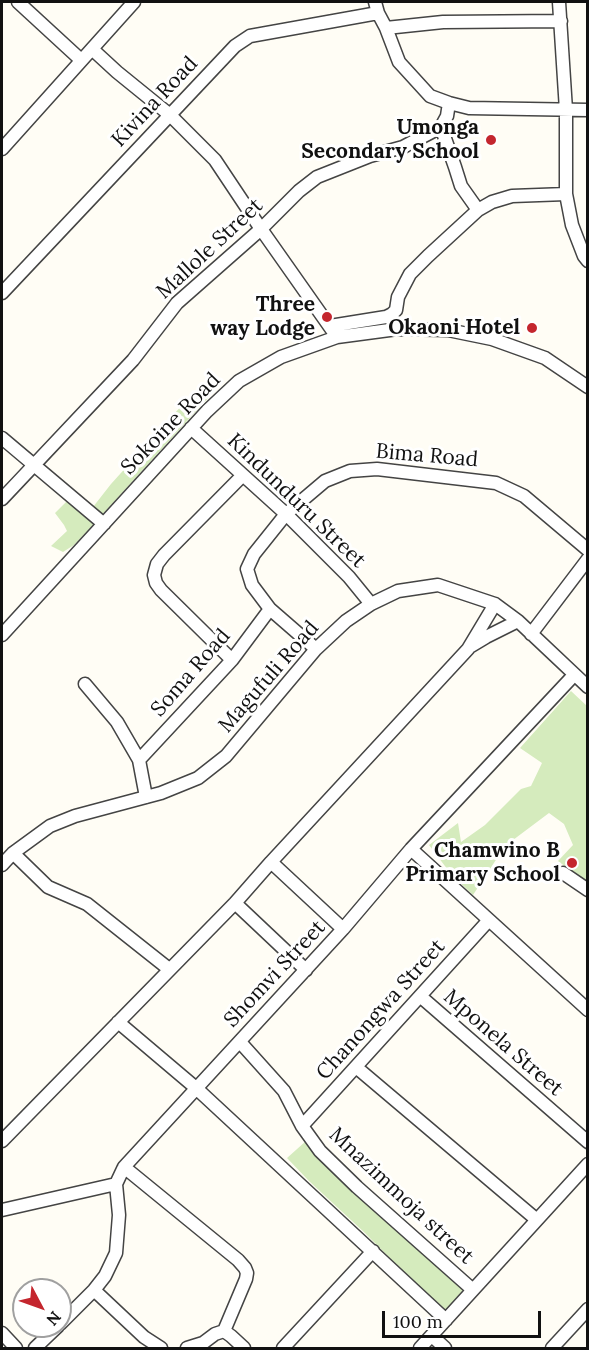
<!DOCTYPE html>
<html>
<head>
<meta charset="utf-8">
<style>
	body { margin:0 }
	#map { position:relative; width:589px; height:1350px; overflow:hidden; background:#fffdf5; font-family:Lora,serif }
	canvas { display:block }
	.frame { position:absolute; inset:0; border:3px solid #111; pointer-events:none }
	.north { position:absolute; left:12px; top:1278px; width:60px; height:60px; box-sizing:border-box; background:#fff; border:2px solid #a0a0a0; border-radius:50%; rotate:131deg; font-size:16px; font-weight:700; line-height:24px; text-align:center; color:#111 }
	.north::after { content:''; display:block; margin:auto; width:21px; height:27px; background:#c4262e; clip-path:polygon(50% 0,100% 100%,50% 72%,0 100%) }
	.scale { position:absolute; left:382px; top:1311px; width:159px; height:27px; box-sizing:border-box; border:3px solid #111; border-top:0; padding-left:8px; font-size:18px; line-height:21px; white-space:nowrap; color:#111; -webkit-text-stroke:4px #fff; paint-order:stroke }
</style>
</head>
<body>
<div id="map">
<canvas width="589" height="1350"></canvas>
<div class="frame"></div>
<div class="north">N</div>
<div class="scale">100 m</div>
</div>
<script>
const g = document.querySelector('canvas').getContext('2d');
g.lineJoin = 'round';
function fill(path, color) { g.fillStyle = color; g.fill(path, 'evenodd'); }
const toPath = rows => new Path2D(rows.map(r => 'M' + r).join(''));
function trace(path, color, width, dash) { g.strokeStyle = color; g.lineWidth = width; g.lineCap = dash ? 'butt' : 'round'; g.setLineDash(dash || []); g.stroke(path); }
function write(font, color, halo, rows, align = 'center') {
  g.font = font + ' Lora,serif'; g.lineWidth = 6; g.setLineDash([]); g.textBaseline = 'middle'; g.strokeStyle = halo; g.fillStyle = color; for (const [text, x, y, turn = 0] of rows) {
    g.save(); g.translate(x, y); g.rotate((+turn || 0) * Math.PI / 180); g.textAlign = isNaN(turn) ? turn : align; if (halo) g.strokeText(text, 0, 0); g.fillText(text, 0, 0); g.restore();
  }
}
fill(toPath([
	[202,389,208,398,101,516,93,507,111,484,193,393],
	[68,500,95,523,74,545,63,552,51,546,67,531,64,525,55,513],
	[571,691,587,706,587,883,558,861,573,845,564,824,549,813,505,846,473,895,451,874,429,845,458,823,461,842,485,825,521,789,531,786,542,763,520,748],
	[306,1141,464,1289,445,1311,435,1304,365,1233,309,1181,287,1158]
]), '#d5ebbd');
const minor = toPath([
	[18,2,81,60],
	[375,2,378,13,386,28,399,62,430,96,449,103,469,108,588,110],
	[559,2,566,110,566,194,572,225,584,256,588,261],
	[386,28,443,22,561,21],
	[92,49,117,72,170,115,215,160,261,229,337,337],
	[441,127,455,167,461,186,478,210],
	[2,149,134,2],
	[2,293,235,46,250,36,378,13],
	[330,326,386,317,392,314,396,310,398,297,410,274,428,256,478,210,492,202,512,196,566,194],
	[191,428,286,514,349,577,371,604],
	[2,438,104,524],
	[2,499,133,360,177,303,261,229,299,191,317,177,370,156,403,147,441,127,447,116,449,103],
	[531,634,588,559],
	[2,635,207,411,239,381,281,357,337,337,397,329,448,330,492,339,545,358,588,387],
	[471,646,486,637,518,621],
	[316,649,270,609,252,585,247,569,254,554,286,514,325,481,350,471,377,469,496,483,524,496,588,550],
	[232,660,161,590,156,583,154,575,157,564,164,555,243,475],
	[85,684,117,722,139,760,146,797],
	[139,760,232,660,270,609],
	[411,849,588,1010],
	[13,853,48,887,87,904,169,969],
	[271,862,343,929],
	[2,865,13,853,50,826,75,816,161,793,198,778,226,756,316,649,346,621,371,604,398,591,438,585,495,604,518,621,588,687],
	[563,873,588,890],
	[235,903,306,970],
	[420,996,588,1142],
	[118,1022,196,1088,446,1320],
	[240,1042,284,1091,302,1126,320,1151,357,1187,473,1290],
	[356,1067,537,1220],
	[302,1126,489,920],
	[2,1141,235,903,271,862,468,649,495,604],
	[124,1167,238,1260,245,1268,247,1273,246,1279,224,1331],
	[2,1210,116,1184],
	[94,1290,144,1337,161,1348],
	[60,1324,94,1290,105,1276,116,1253,119,1215,116,1184,124,1167,343,929,411,849,574,675],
	[2,1333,16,1348],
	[432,1336,445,1348],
	[35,1348,58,1326],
	[187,1348,203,1343,215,1334,224,1331,231,1336,244,1348],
	[283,1348,373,1251],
	[420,1348,588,1164],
	[552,1348,588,1309]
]);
trace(minor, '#444', 15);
trace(minor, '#fff', 12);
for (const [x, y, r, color] of [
	[491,140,6,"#c4262e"],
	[327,317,6,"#c4262e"],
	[532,328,6,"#c4262e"],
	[572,863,6,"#c4262e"]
]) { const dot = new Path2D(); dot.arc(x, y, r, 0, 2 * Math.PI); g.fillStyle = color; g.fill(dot); trace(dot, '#fff', 2); }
write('21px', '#111', '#fff', [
	["Kivina Road",155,102,-47],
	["Mallole Street",210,249,-43],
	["Sokoine Road",171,424,-46],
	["Bima Road",427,456,5],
	["Kindunduru Street",296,501,44],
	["Soma Road",191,673,-49],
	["Magufuli Road",269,677,-49],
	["Shomvi Street",275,974,-47],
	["Chanongwa Street",381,1010,-48],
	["Mponela Street",503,1043,41],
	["Mnazimmoja street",401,1196,43]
]);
write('bold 21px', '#111', '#fff', [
	["Umonga",479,128],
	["Secondary School",479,152],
	["Three",315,305],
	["way Lodge",315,329],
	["Okaoni Hotel",520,328],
	["Chamwino B",560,851],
	["Primary School",560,875]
], 'right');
</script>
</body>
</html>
